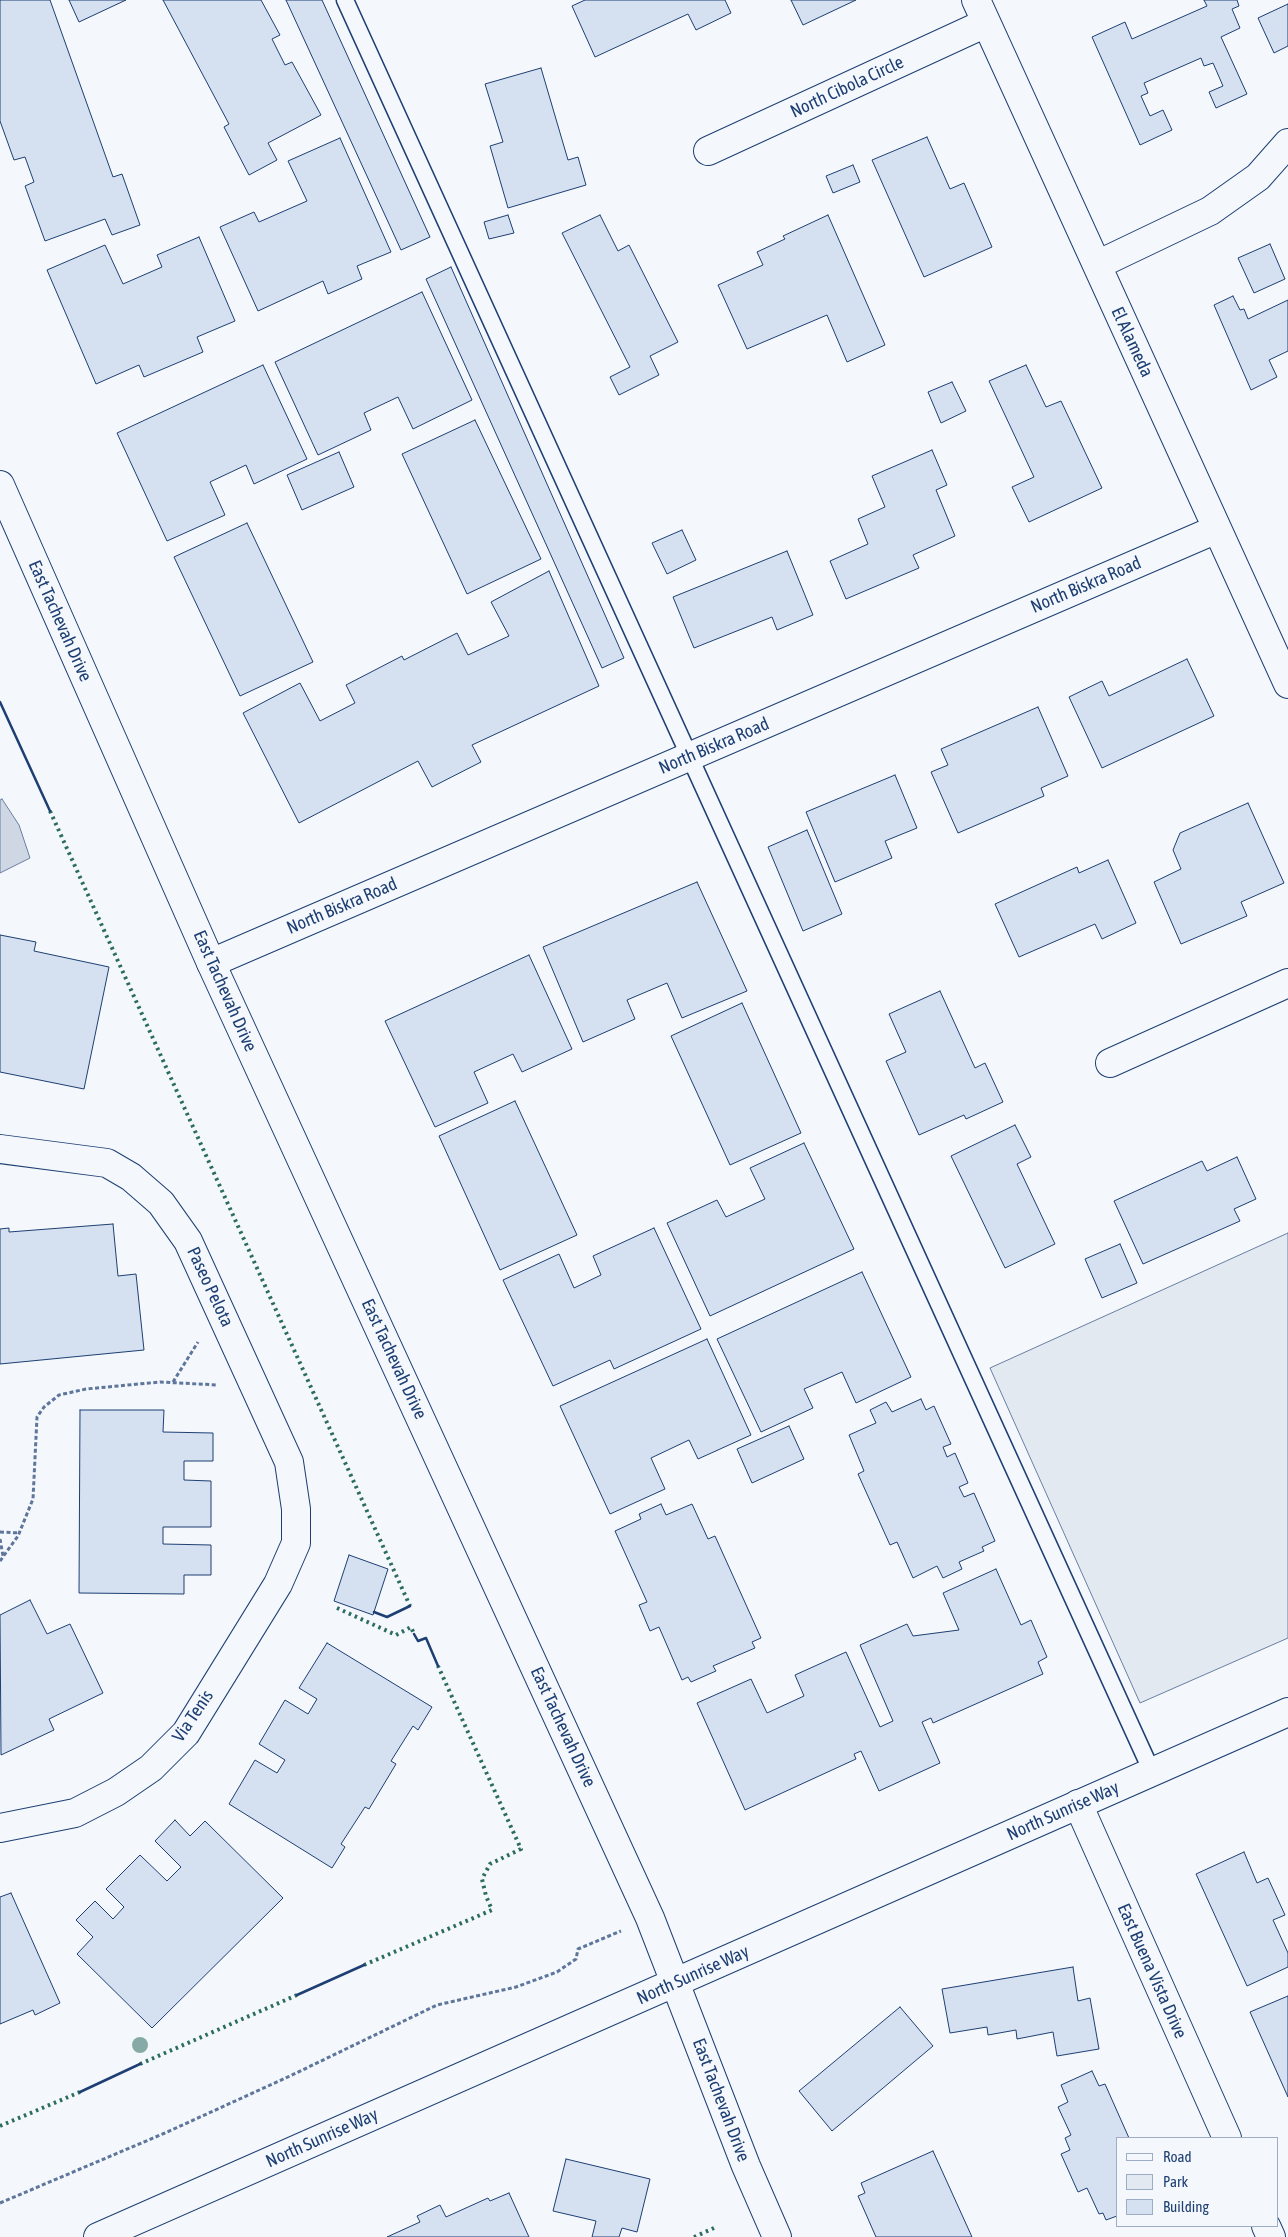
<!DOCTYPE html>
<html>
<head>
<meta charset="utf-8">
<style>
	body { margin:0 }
	#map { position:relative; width:1288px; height:2237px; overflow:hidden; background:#f4f7fb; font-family:"Asap Condensed",sans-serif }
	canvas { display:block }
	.legend { position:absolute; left:1116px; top:2137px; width:162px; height:90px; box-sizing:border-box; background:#f4f7fb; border:1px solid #9eadc5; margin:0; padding:6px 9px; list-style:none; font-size:15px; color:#1d3f73 }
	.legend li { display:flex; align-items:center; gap:10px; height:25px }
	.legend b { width:25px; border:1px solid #9eadc5 }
</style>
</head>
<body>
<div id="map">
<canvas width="1288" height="2237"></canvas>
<ul class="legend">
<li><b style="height:6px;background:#f4f7fb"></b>Road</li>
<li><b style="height:14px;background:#e3e9f0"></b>Park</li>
<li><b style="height:14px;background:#d5e0f0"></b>Building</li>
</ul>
</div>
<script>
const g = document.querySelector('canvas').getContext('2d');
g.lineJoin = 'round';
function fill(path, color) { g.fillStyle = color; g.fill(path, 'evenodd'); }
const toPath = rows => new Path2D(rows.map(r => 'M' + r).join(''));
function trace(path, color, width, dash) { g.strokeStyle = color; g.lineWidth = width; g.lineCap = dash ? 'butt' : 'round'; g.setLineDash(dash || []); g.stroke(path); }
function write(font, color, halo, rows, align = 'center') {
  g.font = font + ' "Asap Condensed",sans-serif'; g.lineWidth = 4; g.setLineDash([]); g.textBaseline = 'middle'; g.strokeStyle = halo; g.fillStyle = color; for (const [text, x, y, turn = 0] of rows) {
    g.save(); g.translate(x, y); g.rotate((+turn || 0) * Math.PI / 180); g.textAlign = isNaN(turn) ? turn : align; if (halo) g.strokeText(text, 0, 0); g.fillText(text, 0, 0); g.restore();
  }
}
const green = toPath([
	[1288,1233,1288,1638,1140,1703,990,1368,1288,1233]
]);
fill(green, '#e3e9f0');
trace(green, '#687fa3', 1);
const water = toPath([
	[2,799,19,825,30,858,0,873,0,800,2,799]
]);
fill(water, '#cfd7e4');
trace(water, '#687fa3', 1);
const building = toPath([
	[0,0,50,0,113,177,122,174,140,225,112,235,105,219,45,241,25,186,34,182,25,157,14,160,0,121,0,0],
	[69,0,126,0,79,22,69,0],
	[163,0,261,0,280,35,272,39,285,65,292,62,321,115,268,143,277,160,249,175,224,127,229,124,163,0],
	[286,0,322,0,430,237,401,250,286,0],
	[585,0,725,0,731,13,696,30,688,14,595,57,572,6,585,0],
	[791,0,856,0,803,25,791,0],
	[1204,0,1237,0,1239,6,1232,9,1240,28,1221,37,1247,94,1216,108,1209,92,1223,86,1213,63,1204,66,1201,58,1144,83,1148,93,1141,96,1150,116,1163,110,1172,130,1140,145,1092,37,1125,22,1132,39,1207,6,1204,0],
	[1288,4,1288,46,1274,53,1258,18,1288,4],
	[541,68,568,160,578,157,586,185,508,208,490,146,503,142,485,84,541,68],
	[927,137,950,189,964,183,992,247,924,277,872,160,927,137],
	[340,138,391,252,357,266,362,279,328,294,323,281,258,311,220,227,254,212,259,222,307,201,288,161,340,138],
	[853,165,860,182,833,193,826,176,853,165],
	[508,215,514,233,489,239,484,222,508,215],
	[600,215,618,251,629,245,678,342,650,356,659,375,619,395,610,377,630,367,562,233,600,215],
	[828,215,885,345,847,362,827,315,747,349,718,285,763,265,757,252,785,239,783,236,828,215],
	[199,237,235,321,197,337,203,352,144,377,139,365,96,384,47,270,105,245,123,284,162,267,157,255,199,237],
	[1270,244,1285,279,1254,293,1238,258,1270,244],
	[451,267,624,658,602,668,426,279,451,267],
	[422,292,472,400,413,429,398,397,364,413,371,430,318,455,275,362,422,292],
	[1233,296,1240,310,1244,309,1248,319,1288,300,1288,351,1269,360,1277,377,1251,390,1214,305,1233,296],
	[263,365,307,459,254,484,246,465,210,482,225,515,167,541,117,433,263,365],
	[1026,365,1046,407,1061,401,1102,488,1029,522,1012,487,1034,477,989,381,1026,365],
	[952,382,966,411,941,423,928,392,952,382],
	[475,420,541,559,467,594,402,454,475,420],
	[932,450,947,485,936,490,955,536,913,555,919,568,846,599,830,561,868,544,858,519,885,507,872,476,932,450],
	[339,452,354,487,302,510,287,475,339,452],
	[247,523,313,662,240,696,174,557,247,523],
	[682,530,696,560,667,574,652,543,682,530],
	[787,551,813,615,777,630,772,617,694,648,673,597,787,551],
	[549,571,599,686,472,745,481,762,432,787,418,761,299,823,243,713,300,683,320,721,355,703,346,685,402,656,404,660,457,633,468,655,509,636,491,602,549,571],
	[1187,659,1214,716,1102,768,1069,697,1102,681,1109,696,1187,659],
	[1038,707,1068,776,1041,788,1044,796,958,833,931,772,948,765,941,749,1038,707],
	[895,775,917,828,885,841,892,858,835,882,806,812,895,775],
	[1248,803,1284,883,1241,902,1247,916,1181,944,1154,882,1181,869,1173,850,1180,833,1248,803],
	[807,830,842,914,803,931,768,847,807,830],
	[1108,860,1136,923,1102,939,1095,924,1019,957,995,904,1077,867,1079,873,1108,860],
	[697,882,747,991,682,1018,667,983,627,1000,635,1019,583,1042,543,947,697,882],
	[0,935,36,942,34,951,109,967,84,1089,0,1072,0,935],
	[529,955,572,1049,522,1072,513,1054,474,1072,488,1103,435,1127,385,1021,529,955],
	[940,991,975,1068,985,1063,1003,1102,966,1119,964,1115,919,1135,886,1061,906,1052,889,1014,940,991],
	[742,1003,801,1133,730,1165,671,1036,742,1003],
	[515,1101,577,1235,500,1270,439,1136,515,1101],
	[1015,1125,1031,1157,1017,1164,1055,1244,1005,1268,951,1156,1015,1125],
	[804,1143,854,1249,710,1316,667,1223,717,1200,726,1217,765,1199,750,1168,804,1143],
	[1237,1157,1256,1199,1234,1209,1240,1221,1143,1264,1114,1201,1202,1161,1207,1171,1237,1157],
	[113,1224,118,1276,136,1274,144,1350,0,1364,0,1229,9,1228,9,1232,113,1224],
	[654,1228,701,1329,614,1369,610,1360,553,1386,503,1280,559,1254,574,1288,601,1275,593,1256,654,1228],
	[1120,1244,1137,1283,1102,1298,1085,1259,1120,1244],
	[862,1272,911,1377,856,1403,842,1372,804,1389,813,1408,761,1432,717,1339,862,1272],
	[707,1339,751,1435,698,1459,689,1440,651,1458,665,1489,610,1514,560,1406,707,1339],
	[921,1399,926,1410,934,1406,951,1444,943,1447,947,1457,955,1453,968,1483,959,1487,964,1497,974,1493,995,1541,982,1547,984,1551,959,1562,962,1569,943,1578,937,1566,913,1578,897,1542,890,1545,858,1474,864,1471,849,1435,876,1423,870,1410,886,1402,892,1412,921,1399],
	[80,1410,164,1410,163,1432,213,1433,213,1461,184,1461,184,1480,211,1481,211,1527,163,1527,163,1544,211,1545,211,1575,184,1575,184,1594,79,1593,80,1410],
	[789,1426,804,1459,752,1483,737,1449,789,1426],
	[661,1504,666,1515,692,1504,708,1539,715,1536,761,1638,752,1642,755,1648,713,1666,716,1671,691,1682,688,1677,682,1680,659,1627,650,1631,639,1605,647,1602,615,1531,641,1519,639,1514,661,1504],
	[349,1555,388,1569,373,1615,334,1601,349,1555],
	[996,1569,1021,1625,1031,1620,1047,1657,1038,1662,1043,1674,933,1723,931,1718,922,1722,940,1763,879,1791,861,1751,854,1754,856,1759,745,1810,697,1703,751,1679,767,1713,804,1696,795,1675,846,1652,880,1727,893,1721,860,1645,907,1624,913,1636,959,1630,943,1593,996,1569],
	[30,1600,47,1634,70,1624,103,1693,49,1719,54,1730,1,1755,0,1615,30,1600],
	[327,1643,432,1707,418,1730,413,1726,391,1761,396,1764,369,1809,365,1807,341,1844,345,1847,332,1868,229,1804,255,1760,277,1773,285,1760,259,1744,285,1700,308,1714,317,1699,299,1688,327,1643],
	[175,1820,190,1836,205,1821,283,1898,152,2028,77,1954,93,1937,76,1920,95,1901,113,1919,124,1907,106,1889,140,1855,167,1881,181,1867,155,1841,175,1820],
	[1244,1852,1257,1883,1268,1878,1285,1915,1273,1920,1288,1953,1288,1967,1247,1986,1196,1874,1244,1852],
	[11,1893,60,2003,35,2015,33,2010,0,2024,0,1897,11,1893],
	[1073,1967,1078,2001,1090,1998,1099,2049,1057,2056,1053,2032,1017,2039,1016,2030,988,2035,987,2027,950,2033,942,1989,1073,1967],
	[1288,1996,1288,2097,1250,2012,1288,1996],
	[900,2007,933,2046,832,2131,799,2091,900,2007],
	[1092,2071,1099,2086,1105,2084,1129,2138,1117,2138,1117,2216,1106,2220,1103,2213,1099,2214,1087,2188,1078,2192,1061,2154,1070,2150,1065,2138,1071,2135,1058,2107,1068,2102,1061,2085,1092,2071],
	[933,2151,972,2237,876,2237,858,2196,865,2193,861,2183,933,2151],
	[566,2159,650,2179,637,2232,622,2228,619,2237,592,2237,596,2221,553,2211,566,2159],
	[509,2193,529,2237,387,2237,420,2222,417,2216,440,2205,446,2217,488,2198,490,2201,509,2193]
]);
fill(building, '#d5e0f0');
trace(building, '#1d3f73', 1);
const lane = toPath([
	[345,0,1152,1772]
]);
const street = toPath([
	[976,0,1288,684],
	[708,151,986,23],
	[1097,265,1210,211,1258,177,1288,143],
	[211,963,1217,529],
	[1110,1063,1288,983],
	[0,1149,107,1163,131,1177,161,1203,188,1241,289,1462,296,1509,296,1543,278,1584,186,1733,151,1768,116,1792,75,1813,0,1828],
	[1078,1804,1227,2138],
	[1266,2226,1271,2237]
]);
const secondary = toPath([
	[0,485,211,963,650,1918,746,2166,777,2237],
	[98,2237,1288,1712]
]);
trace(lane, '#1d3f73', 19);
trace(street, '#1d3f73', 30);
trace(secondary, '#1d3f73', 30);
trace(toPath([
	[173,1382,198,1342],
	[0,1532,20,1533],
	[0,1539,3,1556],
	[0,1561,18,1536,33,1499,37,1417,44,1407,59,1395,86,1389,160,1382,218,1385],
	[0,2203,165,2133,290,2076,437,2005,516,1987,557,1972,576,1959,578,1949,621,1931]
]), '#5e769c', 3, [4, 2.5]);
trace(lane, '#f4f7fb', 16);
trace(street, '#f4f7fb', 28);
trace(secondary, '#f4f7fb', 28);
trace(toPath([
	[50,811,410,1606],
	[337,1608,396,1635,411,1627,414,1634],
	[364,1965,492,1910,486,1896,482,1879,490,1864,521,1849,438,1666],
	[140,2064,297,1995],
	[0,2126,80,2092],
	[694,2237,714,2228]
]), '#2c6c60', 4, [2.5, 4]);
trace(toPath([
	[0,702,50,811],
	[374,1612,387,1617,410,1606],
	[414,1634,418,1641,426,1638,438,1666],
	[297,1995,364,1965],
	[80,2092,140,2064]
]), '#1d3f73', 2.5);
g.fillStyle = '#86aba6';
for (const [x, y] of [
	[140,2045]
]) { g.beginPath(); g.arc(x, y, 8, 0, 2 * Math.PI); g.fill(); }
write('18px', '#1d3f73', '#f4f7fb', [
	["North Cibola Circle",847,87,-25],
	["El Alameda",1132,342,65],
	["North Biskra Road",1086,585,-23],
	["East Tachevah Drive",60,621,66],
	["North Biskra Road",714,746,-23],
	["North Biskra Road",342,906,-23],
	["East Tachevah Drive",225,991,66],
	["Paseo Pelota",210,1287,65],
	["East Tachevah Drive",394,1359,65],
	["Via Tenis",193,1716,-56],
	["East Tachevah Drive",563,1727,65],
	["North Sunrise Way",1063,1811,-24],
	["East Buena Vista Drive",1152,1971,66],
	["North Sunrise Way",693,1975,-24],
	["East Tachevah Drive",721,2100,69],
	["North Sunrise Way",322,2138,-24]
]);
</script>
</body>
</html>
